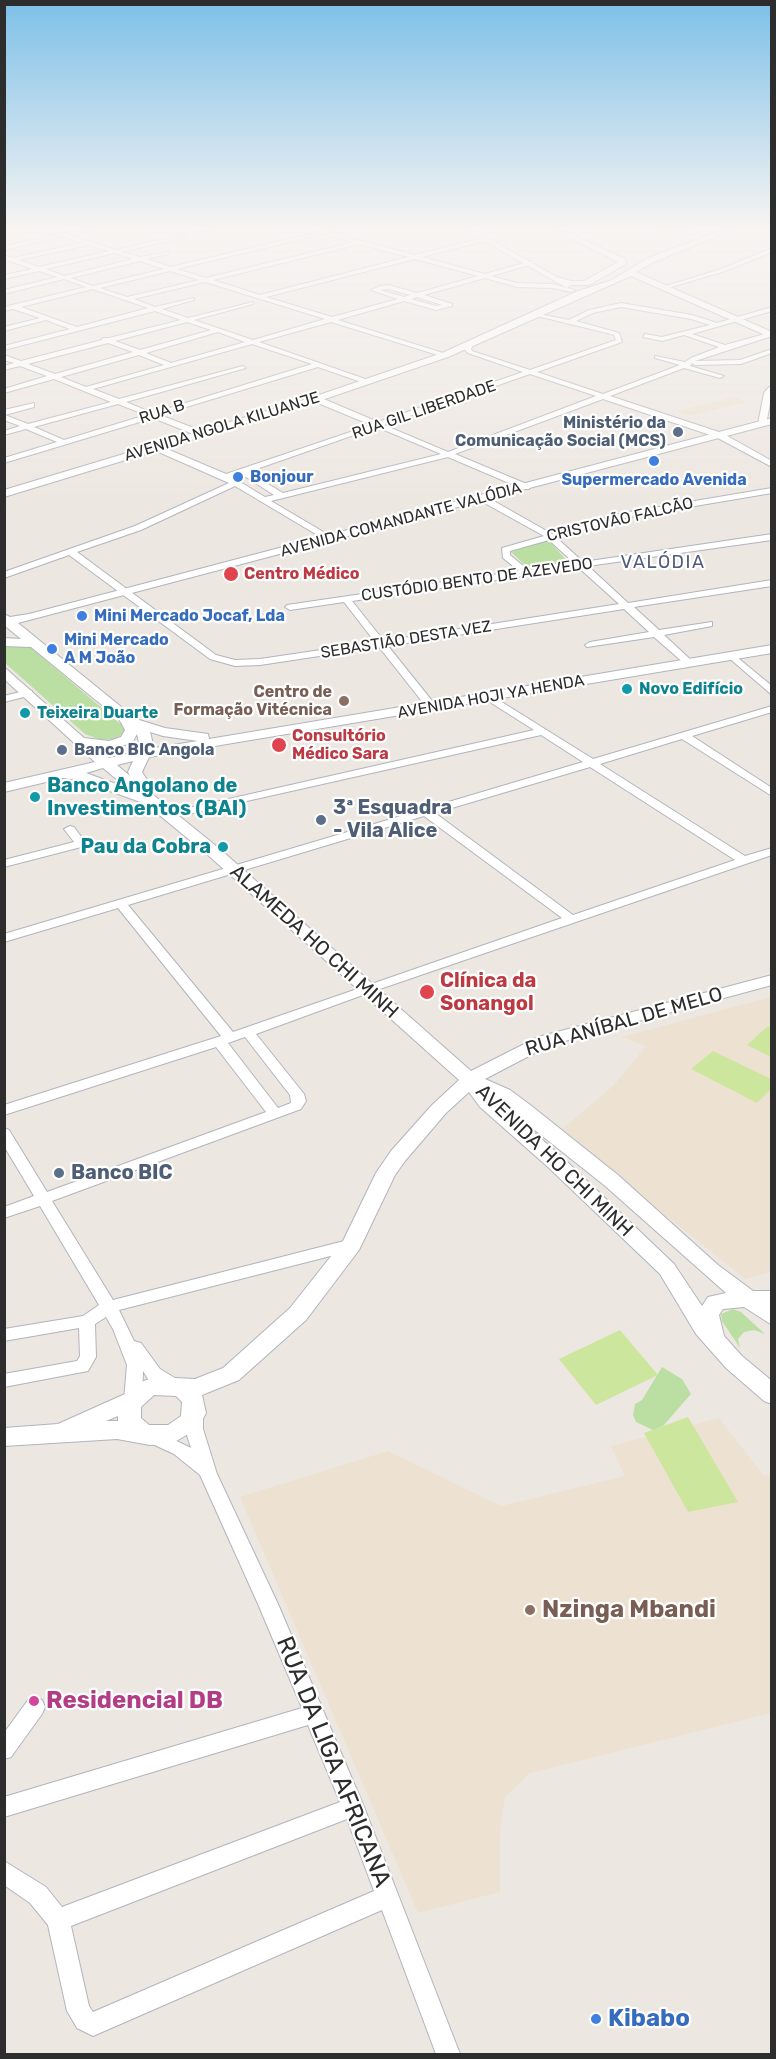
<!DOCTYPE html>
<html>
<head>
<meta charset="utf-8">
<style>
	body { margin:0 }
	#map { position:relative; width:776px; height:2059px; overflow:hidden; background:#ede7e1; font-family:Rubik,sans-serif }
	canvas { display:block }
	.frame { position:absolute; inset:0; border:6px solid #2d2d2d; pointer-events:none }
</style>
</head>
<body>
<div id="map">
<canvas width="776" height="2059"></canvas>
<div class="frame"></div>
</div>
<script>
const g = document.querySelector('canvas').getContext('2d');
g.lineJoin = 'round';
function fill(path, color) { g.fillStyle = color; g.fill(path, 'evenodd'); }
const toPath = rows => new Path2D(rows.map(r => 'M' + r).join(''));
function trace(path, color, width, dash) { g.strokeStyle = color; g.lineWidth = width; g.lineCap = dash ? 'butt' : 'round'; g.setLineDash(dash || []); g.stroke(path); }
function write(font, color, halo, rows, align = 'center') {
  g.font = font + ' Rubik,sans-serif'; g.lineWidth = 4.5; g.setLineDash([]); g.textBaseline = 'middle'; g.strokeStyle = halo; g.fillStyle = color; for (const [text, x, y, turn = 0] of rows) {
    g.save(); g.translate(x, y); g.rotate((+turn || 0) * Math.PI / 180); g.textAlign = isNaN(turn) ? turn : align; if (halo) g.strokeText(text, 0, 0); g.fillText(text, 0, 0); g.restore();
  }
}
fill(toPath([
	[735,397,747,402,689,416,677,411],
	[771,997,771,1272,745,1279,560,1131,614,1085,646,1046,622,1037],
	[719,1418,764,1476,771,1474,771,1713,530,1773,505,1797,500,1831,500,1892,418,1913,240,1497,388,1451,501,1506,625,1476,611,1446]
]), '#ede2d2');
fill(toPath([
	[544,540,551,543,569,563,529,569,511,552],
	[5,644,28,645,124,727,124,733,115,739,101,740,85,734,5,663],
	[733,1309,741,1312,765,1334,754,1330,744,1332,738,1339,740,1348,722,1321,721,1314],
	[662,1367,682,1379,691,1394,663,1426,653,1430,636,1422,633,1415,635,1404,642,1400]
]), '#bbdfa2');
fill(toPath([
	[768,1026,771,1028,771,1057,747,1045],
	[713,1051,771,1079,771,1089,757,1103,691,1069],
	[620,1330,658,1375,596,1405,559,1359],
	[688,1417,738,1502,688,1512,644,1433]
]), '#cde69e');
const street = toPath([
	[208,229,216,229,122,252,140,257,168,252,168,254,147,259,171,267,330,229,338,229,329,232,415,255,486,237,488,240,422,257,485,274,531,261,533,264,491,276,517,283,552,284,575,290,572,292,552,288,517,287,485,278,424,295,452,304,452,306,436,310,404,301,338,320,443,353,441,356,331,322,259,342,371,381,364,383,318,367,160,415,204,432,204,436,198,436,153,418,4,463,4,458,57,442,26,429,4,435,4,431,20,426,4,420,4,410,34,403,34,407,5,415,28,424,111,402,54,379,4,393,4,389,47,376,20,366,4,370,4,366,14,363,4,360,4,355,21,361,102,340,103,338,109,338,181,320,155,311,4,350,4,346,70,329,46,320,4,331,4,327,40,318,13,309,4,311,4,307,86,287,64,279,4,294,4,290,57,277,39,271,4,279,4,275,32,269,4,259,4,255,13,258,81,243,61,236,63,233,116,250,208,229],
	[323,234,354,242,206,278,177,269,323,234],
	[360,244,408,257,260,295,213,280,360,244],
	[88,245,109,251,39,267,19,260,88,245],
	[115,253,133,259,64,276,46,269,115,253],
	[415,259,478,276,417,293,388,285,381,286,371,290,398,299,332,317,266,297,415,259],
	[140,261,164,269,93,286,71,278,140,261],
	[170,271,199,280,127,297,100,288,170,271],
	[205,282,257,298,325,319,253,340,194,320,253,304,253,302,188,318,162,309,194,300,194,298,155,307,134,299,205,282],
	[93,289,148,308,77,327,21,307,93,289],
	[388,289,410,295,404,297,380,290,388,289],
	[417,297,442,305,436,306,411,299,417,297],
	[187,322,211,330,140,350,115,341,187,322],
	[218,332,245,342,171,363,146,353,218,332],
	[108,343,133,352,55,374,28,364,108,343],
	[252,344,312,364,153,413,126,402,246,368,243,366,119,399,93,389,252,344],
	[139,355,164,365,86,387,61,377,139,355],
	[118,404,146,415,64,440,34,427,118,404],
	[655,229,686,229,710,233,707,235,655,229],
	[772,248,772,252,725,271,668,288,663,287,721,269,772,248],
	[621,303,692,315,717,323,772,307,772,311,692,334,725,345,772,332,772,336,695,361,740,360,772,349,772,353,741,364,695,365,692,363,690,366,724,376,720,378,684,368,610,396,722,433,772,461,772,467,716,437,603,399,455,454,529,485,529,489,523,489,448,457,271,501,332,537,332,541,329,542,235,486,141,530,77,552,216,655,235,660,260,659,375,642,344,602,290,610,285,607,287,605,519,571,503,558,502,548,544,536,479,500,479,496,485,496,552,534,623,513,772,488,772,493,624,518,557,538,583,562,772,534,772,540,588,566,628,603,772,580,772,586,634,607,659,630,712,622,712,626,664,635,692,661,692,665,686,665,654,637,587,647,585,645,590,642,649,632,624,609,388,646,437,707,432,710,428,709,379,647,260,665,235,666,210,659,69,555,4,578,4,572,135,526,229,483,154,450,154,446,160,446,226,474,371,425,313,401,313,397,319,397,378,422,523,372,468,353,464,349,470,342,475,343,471,349,472,351,530,370,616,340,614,335,607,333,533,315,533,313,569,320,589,310,621,303],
	[621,307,691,319,710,325,662,337,645,334,643,337,662,341,684,335,719,347,691,358,685,362,655,356,655,358,680,365,603,394,537,372,622,342,619,333,576,321,593,313,621,307],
	[530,374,596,396,448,452,384,425,530,374],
	[377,427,441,454,283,493,248,472,377,427],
	[241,474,274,495,265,497,232,477,241,474],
	[549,540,574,563,528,570,510,555,510,551,549,540],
	[579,568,619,604,384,641,352,601,579,568],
	[769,387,772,387,772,394,766,424,762,426,758,424,764,393,769,387],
	[732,653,772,686,772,695,729,658,729,654,732,653],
	[28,690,32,691,32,695,4,702,4,696,28,690],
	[489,694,593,759,772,706,772,712,692,736,772,788,772,796,682,739,600,764,745,856,772,848,772,855,371,992,256,1034,304,1094,306,1101,301,1109,52,1201,113,1300,352,1239,358,1241,360,1245,358,1249,119,1310,134,1341,141,1343,160,1369,180,1381,183,1386,180,1391,174,1393,168,1391,148,1379,143,1371,142,1400,139,1405,133,1407,127,1405,124,1400,127,1365,113,1329,106,1317,95,1324,96,1357,88,1371,4,1387,4,1374,77,1361,80,1356,79,1328,4,1341,4,1329,83,1316,99,1305,40,1206,4,1218,4,1207,34,1196,4,1146,4,1128,9,1130,47,1192,266,1112,216,1047,4,1115,4,1105,221,1036,118,908,4,942,4,934,583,762,541,735,171,818,165,815,171,812,534,730,485,699,484,697,489,694],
	[590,767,735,860,573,915,435,813,590,767],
	[424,816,562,918,233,1032,128,905,424,816],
	[245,1037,290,1095,291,1103,278,1108,228,1043,245,1037],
	[70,826,74,827,85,842,87,844,85,846,4,867,4,860,74,842,64,829,70,826],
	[194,1406,200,1408,203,1413,203,1429,217,1474,278,1604,364,1807,460,2054,436,2054,382,1910,93,2036,77,2028,67,2011,48,1925,30,1903,4,1885,4,1861,46,1887,62,1907,340,1802,308,1725,4,1817,4,1797,302,1708,258,1604,200,1475,174,1454,148,1442,145,1437,148,1432,154,1430,191,1448,185,1429,185,1413,188,1408,194,1406],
	[347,1819,374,1891,93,2012,89,2006,71,1926,347,1819],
	[35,1698,42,1700,45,1707,42,1714,11,1757,4,1759,4,1733,28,1700,35,1698]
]);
const secondary = toPath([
	[83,229,95,229,4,250,4,246,83,229],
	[463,229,472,229,557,277,571,281,584,281,618,262,552,229,560,229,625,259,626,264,589,285,571,285,567,288,463,229],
	[725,229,735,229,654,262,636,272,772,332,772,338,631,276,448,357,319,401,4,497,4,490,313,397,442,353,578,291,612,280,648,258,725,229],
	[772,418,772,424,18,623,136,719,165,728,208,734,209,739,772,645,772,653,149,757,142,772,154,791,152,794,221,850,471,1071,538,1037,772,975,772,985,550,1045,485,1079,510,1090,529,1104,618,1175,718,1265,753,1291,772,1291,772,1325,744,1307,723,1309,719,1315,724,1336,742,1356,772,1381,772,1404,764,1401,726,1368,696,1334,660,1274,548,1167,480,1107,469,1092,446,1113,405,1161,395,1175,359,1250,306,1320,239,1380,202,1395,206,1413,198,1428,173,1443,150,1445,117,1439,4,1446,4,1428,58,1424,125,1394,138,1383,155,1377,195,1379,223,1368,290,1308,343,1241,376,1173,391,1151,432,1105,459,1080,209,856,146,804,79,780,63,778,4,792,4,783,95,762,4,679,4,667,84,738,109,741,121,737,125,730,119,719,31,647,4,646,4,638,21,639,4,625,4,614,10,617,29,614,772,418],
	[150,732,163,736,198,741,154,748,150,732],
	[137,734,140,747,138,751,109,758,96,748,109,749,132,743,137,734],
	[133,761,128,772,130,776,117,765,133,761],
	[103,768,127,788,86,773,103,768],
	[492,1096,604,1185,726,1293,708,1297,702,1306,674,1264,562,1157,492,1096],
	[154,1395,176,1396,182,1402,181,1416,168,1425,149,1425,141,1418,141,1407,154,1395],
	[118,1416,118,1421,106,1421,118,1416]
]);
trace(street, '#b1b4bc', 2);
trace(secondary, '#b1b4bc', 2);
fill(street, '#fff');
fill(secondary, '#fff');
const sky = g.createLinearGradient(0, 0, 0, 517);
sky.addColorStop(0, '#7dc0e8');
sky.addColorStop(0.44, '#f7f4f2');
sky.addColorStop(1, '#f7f4f200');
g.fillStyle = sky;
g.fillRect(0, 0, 776, 517);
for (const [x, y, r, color] of [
	[678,432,6,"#5c6f8a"],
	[654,461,6,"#3f7fe0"],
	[238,477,6,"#3f7fe0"],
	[231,574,8,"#e0444e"],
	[82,616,6,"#3f7fe0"],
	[52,649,6,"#3f7fe0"],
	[627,689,6,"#0f9aa8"],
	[344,701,6,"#8d6e63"],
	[25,713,6,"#0f9aa8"],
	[279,745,8,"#e0444e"],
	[62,750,6,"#5c6f8a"],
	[35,797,6,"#0f9aa8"],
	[321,820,6,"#5c6f8a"],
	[223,847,6,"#0f9aa8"],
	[427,992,8,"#e0444e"],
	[59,1173,6,"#5c6f8a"],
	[530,1610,6,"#8d6e63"],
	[34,1701,6,"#d1479c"],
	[596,2019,6,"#3f7fe0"]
]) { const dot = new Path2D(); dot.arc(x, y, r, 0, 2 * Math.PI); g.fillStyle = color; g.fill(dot); trace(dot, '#fff', 2); }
write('16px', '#2d2d2d', '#fff', [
	["RUA GIL LIBERDADE",424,410,-19],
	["RUA B",162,412,-18],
	["AVENIDA NGOLA KILUANJE",222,427,-17],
	["AVENIDA COMANDANTE VALÓDIA",401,520,-15],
	["CRISTOVÃO FALCÃO",620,520,-13],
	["CUSTÓDIO BENTO DE AZEVEDO",477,580,-8],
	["SEBASTIÃO DESTA VEZ",406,640,-9],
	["AVENIDA HOJI YA HENDA",491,697,-10]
]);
write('bold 16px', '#4e5e75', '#fff', [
	["Ministério da",666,423],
	["Comunicação Social (MCS)",666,441],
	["Banco BIC Angola",74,750,"left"]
], 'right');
write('bold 16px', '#366cbe', '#fff', [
	["Bonjour",250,477],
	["Supermercado Avenida",654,480,"center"],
	["Mini Mercado Jocaf, Lda",94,616],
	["Mini Mercado",64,640],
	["A M João",64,658]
], 'left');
write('bold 16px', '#be3a42', '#fff', [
	["Centro Médico",244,574],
	["Consultório",292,736],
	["Médico Sara",292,754]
], 'left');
write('bold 16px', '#0d838f', '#fff', [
	["Novo Edifício",639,689],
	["Teixeira Duarte",37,713]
], 'left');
write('bold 16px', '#785e54', '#fff', [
	["Centro de",332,692],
	["Formação Vitécnica",332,710]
], 'right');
g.letterSpacing = '1.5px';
write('18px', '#505b7b', '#fff', [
	["VALÓDIA",663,563]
]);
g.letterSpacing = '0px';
write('bold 20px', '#0d838f', '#fff', [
	["Banco Angolano de",47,786],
	["Investimentos (BAI)",47,809],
	["Pau da Cobra",211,847,"right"]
], 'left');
write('bold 20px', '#4e5e75', '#fff', [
	["3ª Esquadra",333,808],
	["- Vila Alice",333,831],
	["Banco BIC",71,1173]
], 'left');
write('20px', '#2d2d2d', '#fff', [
	["ALAMEDA HO CHI MINH",314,942,42],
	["RUA ANÍBAL DE MELO",624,1022,-16],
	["AVENIDA HO CHI MINH",554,1161,44]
]);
write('bold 20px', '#be3a42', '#fff', [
	["Clínica da",440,981],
	["Sonangol",440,1004]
], 'left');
write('bold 24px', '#785e54', '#fff', [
	["Nzinga Mbandi",542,1610]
], 'left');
write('bold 24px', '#b23c85', '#fff', [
	["Residencial DB",46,1701]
], 'left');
write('24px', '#2d2d2d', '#fff', [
	["RUA DA LIGA AFRICANA",333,1762,68]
]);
write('bold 24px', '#366cbe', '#fff', [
	["Kibabo",608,2019]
], 'left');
</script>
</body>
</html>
